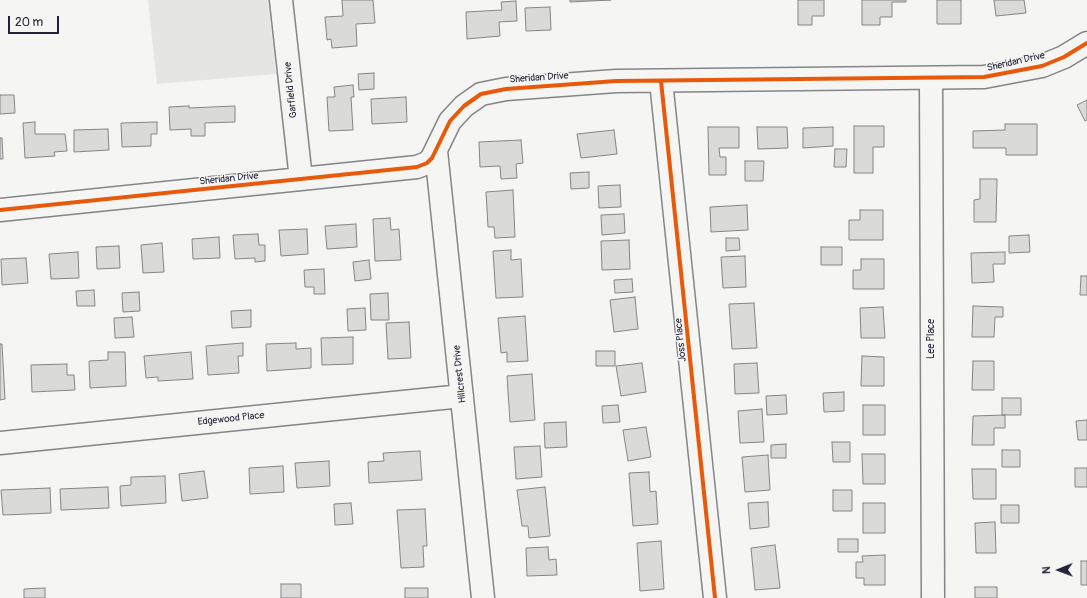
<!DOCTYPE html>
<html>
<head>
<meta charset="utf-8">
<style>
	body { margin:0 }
	#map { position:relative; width:1087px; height:598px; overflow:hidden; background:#f5f5f3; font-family:Pangolin,sans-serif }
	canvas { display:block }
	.north { position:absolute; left:1039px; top:550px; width:40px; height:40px; -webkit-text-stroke:3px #f6f6f2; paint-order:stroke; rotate:269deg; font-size:11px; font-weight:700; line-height:16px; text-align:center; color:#22223b }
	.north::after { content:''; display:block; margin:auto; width:14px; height:18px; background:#22223b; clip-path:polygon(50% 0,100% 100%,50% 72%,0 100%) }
	.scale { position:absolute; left:8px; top:16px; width:51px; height:18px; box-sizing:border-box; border:2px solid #22223b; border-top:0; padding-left:5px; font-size:12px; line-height:14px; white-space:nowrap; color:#22223b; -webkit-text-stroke:3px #f6f6f2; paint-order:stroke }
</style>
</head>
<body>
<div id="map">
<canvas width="1087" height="598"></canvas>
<div class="north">N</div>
<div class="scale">20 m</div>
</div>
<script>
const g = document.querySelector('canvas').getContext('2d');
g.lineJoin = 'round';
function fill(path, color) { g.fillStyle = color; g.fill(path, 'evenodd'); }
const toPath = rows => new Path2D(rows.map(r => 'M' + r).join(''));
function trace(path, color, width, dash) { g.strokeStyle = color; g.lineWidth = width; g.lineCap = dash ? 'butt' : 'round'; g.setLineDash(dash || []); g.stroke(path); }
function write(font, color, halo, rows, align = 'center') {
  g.font = font + ' Pangolin,sans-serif'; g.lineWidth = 3; g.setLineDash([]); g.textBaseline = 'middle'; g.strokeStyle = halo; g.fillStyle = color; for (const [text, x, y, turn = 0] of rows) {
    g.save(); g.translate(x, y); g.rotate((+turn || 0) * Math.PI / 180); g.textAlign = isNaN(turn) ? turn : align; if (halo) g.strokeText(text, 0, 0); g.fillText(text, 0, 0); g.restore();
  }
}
fill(toPath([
	[148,0,268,0,276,74,157,84]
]), '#e5e5e4');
const building = toPath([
	[342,0,373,0,375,23,356,24,357,46,332,48,331,39,327,40,325,17,343,16,342,0],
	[570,0,611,0,570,2,570,0],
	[798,0,824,0,824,16,812,16,812,25,798,25,798,0],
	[862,0,906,0,906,2,892,2,892,17,880,17,880,25,862,25,862,0],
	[937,0,961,0,961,24,937,24,937,0],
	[994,0,1024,0,1026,13,996,16,994,0],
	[516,1,517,21,499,22,500,36,467,39,466,12,502,10,501,2,516,1],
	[550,7,551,30,526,31,525,8,550,7],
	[374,73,374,89,359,90,358,74,374,73],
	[353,85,354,97,351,97,353,130,329,131,327,97,335,97,334,87,353,85],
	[0,95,14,95,15,113,0,114,0,95],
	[406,97,407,122,372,124,371,99,406,97],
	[1087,100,1087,120,1085,121,1077,105,1087,100],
	[189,106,189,108,235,106,235,122,205,123,205,136,191,136,191,129,170,130,169,107,189,106],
	[35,122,35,134,65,134,67,151,54,152,55,156,25,158,23,123,35,122],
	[157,122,157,134,151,134,151,146,122,147,121,123,157,122],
	[1005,124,1037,124,1037,155,1006,155,1006,148,973,148,973,131,1005,130,1005,124],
	[854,126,884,126,884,147,873,147,873,173,854,173,854,126],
	[708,127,739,127,739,148,719,148,720,157,726,157,726,175,709,175,708,127],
	[757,127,787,127,788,148,758,149,757,127],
	[833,127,833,146,803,148,803,128,833,127],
	[108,129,109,150,74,152,74,130,108,129],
	[614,130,617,154,581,158,577,134,614,130],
	[0,138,2,138,3,159,0,159,0,138],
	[521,140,523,163,516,164,517,178,501,179,500,166,480,167,479,142,521,140],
	[835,149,847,149,846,167,834,167,835,149],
	[745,161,764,161,763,181,745,181,745,161],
	[589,172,589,188,571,189,570,173,589,172],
	[980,179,997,179,996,222,974,222,974,200,980,199,980,179],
	[620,185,621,207,599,208,598,186,620,185],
	[513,190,515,237,495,238,494,227,488,227,486,192,513,190],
	[747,205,748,230,711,232,710,207,747,205],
	[860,210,883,210,883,240,849,240,849,220,860,220,860,210],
	[624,214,625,233,602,235,601,215,624,214],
	[390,218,391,230,399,229,401,260,375,261,373,219,390,218],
	[356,224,357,247,327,249,325,226,356,224],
	[307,229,308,254,281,256,279,230,307,229],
	[258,234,259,245,265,245,265,261,255,262,255,258,235,259,233,235,258,234],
	[1029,235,1030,252,1009,253,1009,236,1029,235],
	[219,237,220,258,193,259,192,239,219,237],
	[726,238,739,238,740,250,726,251,726,238],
	[629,240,630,269,602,270,601,241,629,240],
	[162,243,164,272,143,273,141,245,162,243],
	[119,246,120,268,97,269,96,247,119,246],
	[821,247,842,247,842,265,821,265,821,247],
	[511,250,511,260,521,259,523,297,496,298,493,251,511,250],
	[78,252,79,278,51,279,49,254,78,252],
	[1005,252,1005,264,993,264,994,282,972,283,971,253,1005,252],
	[745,256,746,287,723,288,721,257,745,256],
	[26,258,28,283,2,285,1,259,26,258],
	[861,259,884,259,884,289,853,289,853,270,861,270,861,259],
	[369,260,371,279,355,281,353,262,369,260],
	[324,269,325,294,314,294,314,287,305,287,304,270,324,269],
	[1081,276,1087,276,1087,295,1080,295,1081,276],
	[632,279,633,292,615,293,614,280,632,279],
	[94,290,95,306,77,306,76,291,94,290],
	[139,292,140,311,123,312,122,293,139,292],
	[388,293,389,320,371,320,370,294,388,293],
	[635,297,638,329,614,332,610,300,635,297],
	[754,303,757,348,732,349,729,304,754,303],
	[973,306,1003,307,1003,317,995,317,994,337,972,337,973,306],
	[883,307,885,338,861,338,860,308,883,307],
	[365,308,366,330,348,331,347,309,365,308],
	[251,310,251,327,232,328,231,311,251,310],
	[525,316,528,361,507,362,507,352,501,353,498,318,525,316],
	[132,317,134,337,115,338,114,318,132,317],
	[409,322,411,358,388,359,386,323,409,322],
	[353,337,353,364,322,365,321,338,353,337],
	[243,343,243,356,238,356,239,373,208,375,206,346,243,343],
	[296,343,296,349,311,348,311,368,267,371,266,344,296,343],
	[0,344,2,344,5,399,0,400,0,344],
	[596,351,615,351,615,366,596,366,596,351],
	[108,352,125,352,126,386,90,388,89,361,108,360,108,352],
	[191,352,193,379,158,381,158,377,146,378,144,356,191,352],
	[862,356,884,357,884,386,861,386,862,356],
	[973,361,994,361,994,390,972,390,973,361],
	[642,363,646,392,621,396,616,366,642,363],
	[757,363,759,393,735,394,734,364,757,363],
	[67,364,67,375,74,375,75,390,32,392,31,365,67,364],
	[532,374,535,420,510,422,507,376,532,374],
	[844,392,844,411,824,412,823,393,844,392],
	[786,395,787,414,767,415,766,396,786,395],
	[1002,398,1021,398,1021,415,1002,415,1002,398],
	[618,405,620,422,603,423,602,406,618,405],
	[863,405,885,405,885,435,863,435,863,405],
	[762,409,764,442,740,443,738,411,762,409],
	[1005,415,1005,428,994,428,994,445,972,445,973,416,1005,415],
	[1087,420,1087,440,1078,440,1076,421,1087,420],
	[566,422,567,447,545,448,544,423,566,422],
	[646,427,651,457,628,461,623,430,646,427],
	[832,442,850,442,850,462,833,462,832,442],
	[786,444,786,458,771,458,771,445,786,444],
	[540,446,542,477,516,479,514,447,540,446],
	[1002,450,1020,450,1020,467,1002,467,1002,450],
	[420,451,422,480,369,483,368,462,384,461,383,453,420,451],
	[862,454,885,454,885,484,863,484,862,454],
	[768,455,770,490,745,492,742,457,768,455],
	[329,461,330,486,297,488,295,463,329,461],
	[283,466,284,492,250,494,249,468,283,466],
	[1075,468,1087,468,1087,487,1075,487,1075,468],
	[972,469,996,469,996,499,973,499,972,469],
	[204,471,208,498,182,501,179,474,204,471],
	[649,472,650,492,656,491,658,524,633,526,629,473,649,472],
	[165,476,166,503,121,506,120,486,131,485,131,477,165,476],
	[108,487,109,508,61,510,60,489,108,487],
	[545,487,550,536,529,538,528,526,522,526,517,490,545,487],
	[50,488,51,513,3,515,1,490,50,488],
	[833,490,852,490,852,511,833,511,833,490],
	[768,502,769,527,750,529,748,503,768,502],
	[351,503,353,524,335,525,334,504,351,503],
	[863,503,885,503,885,533,863,533,863,503],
	[1001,505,1019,505,1019,523,1001,523,1001,505],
	[425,509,427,546,423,546,424,567,401,568,397,510,425,509],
	[995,522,996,553,976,553,975,523,995,522],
	[838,539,858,539,858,552,838,552,838,539],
	[661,541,664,589,640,591,637,543,661,541],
	[775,545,780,588,755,590,751,548,775,545],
	[548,547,549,560,556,559,557,575,527,576,526,548,548,547],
	[885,555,885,585,864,585,864,578,856,578,856,562,863,562,862,556,885,555],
	[1081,561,1087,561,1087,585,1081,585,1081,561],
	[281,584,301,584,301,598,281,598,281,584],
	[975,587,997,587,997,598,975,598,975,587],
	[45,588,45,598,24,598,24,589,45,588],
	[405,588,428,588,428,598,405,598,405,588]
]);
fill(building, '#dadad9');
trace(building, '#858589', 1);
const minor = toPath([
	[281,0,301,179],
	[931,79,933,598],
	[661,81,715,598],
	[436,151,483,598],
	[0,210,417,167,427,163,432,158,450,121,464,106,481,94,506,89,616,81,984,77,1042,66,1064,57,1087,43],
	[0,443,462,396]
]);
trace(minor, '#858589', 25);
trace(minor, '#f5f5f3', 22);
trace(toPath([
	[661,81,715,598],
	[0,210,417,167,427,163,432,158,450,121,464,106,481,94,506,89,616,81,984,77,1042,66,1064,57,1087,43]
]), '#e8590c', 4);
write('10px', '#22223b', '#f6f6f2', [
	["Sheridan Drive",1016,62,-13],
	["Sheridan Drive",539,78,-4],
	["Garfield Drive",291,90,-96],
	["Sheridan Drive",229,179,-6],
	["Lee Place",931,339,-90],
	["Joss Place",681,340,-96],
	["Hillcrest Drive",460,374,-96],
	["Edgewood Place",231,419,-6]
]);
</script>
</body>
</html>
